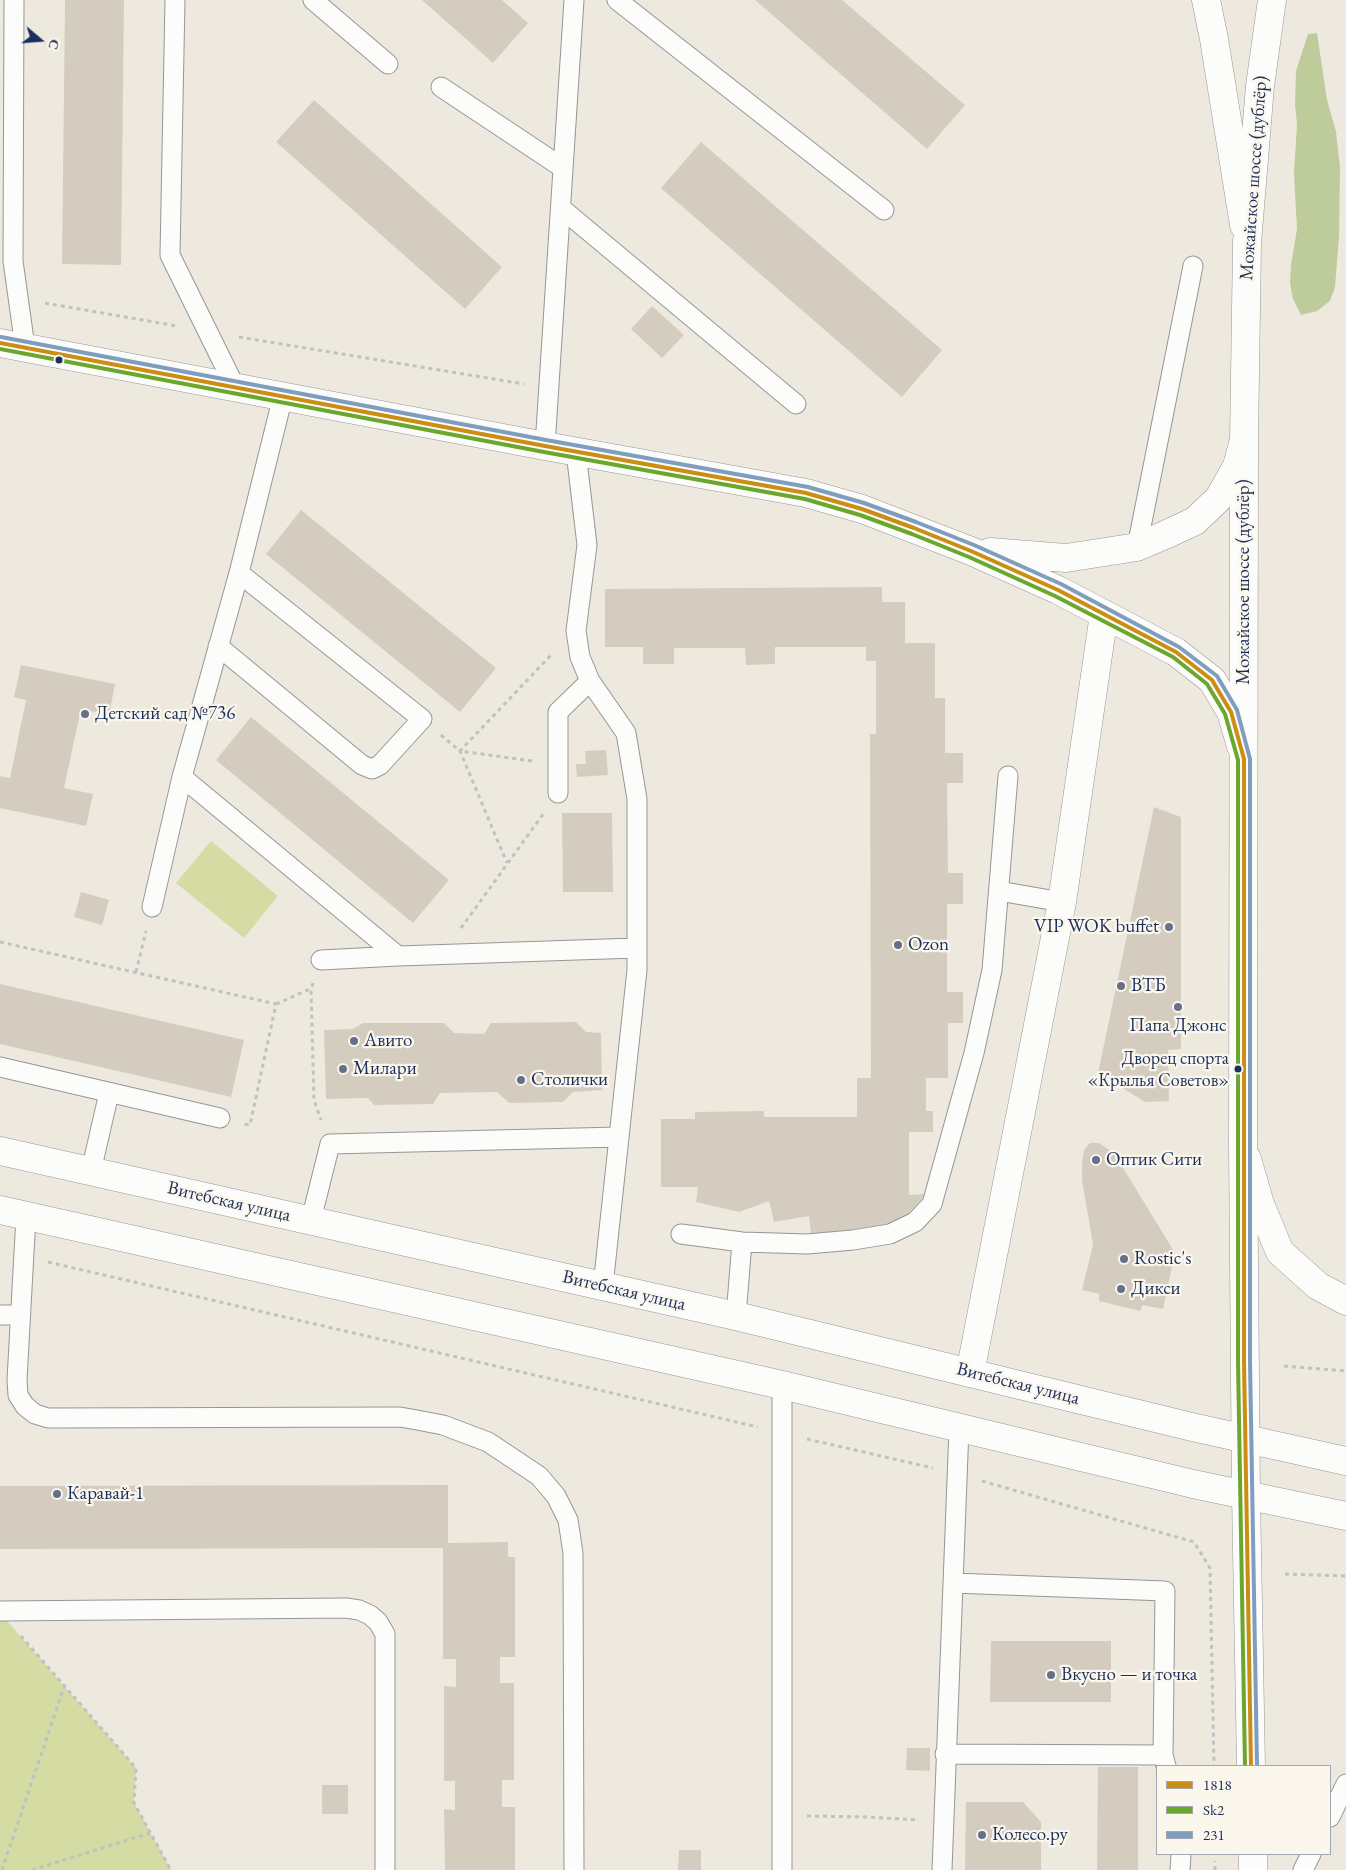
<!DOCTYPE html>
<html>
<head>
<meta charset="utf-8">
<style>
	body { margin:0 }
	#map { position:relative; width:1346px; height:1870px; overflow:hidden; background:#eee9de; font-family:"EB Garamond",serif }
	canvas { display:block }
	.legend { position:absolute; left:1156px; top:1765px; width:175px; height:90px; box-sizing:border-box; background:#fbf7ec; border:1px solid #a1a7b3; margin:0; padding:6px 9px; list-style:none; font-size:15px; color:#1b2f5e }
	.legend li { display:flex; align-items:center; gap:10px; height:25px }
	.legend b { width:25px; border:1px solid #a1a7b3 }
	.north { position:absolute; left:15px; top:15px; width:50px; height:50px; -webkit-text-stroke:4px #fbf7ec; paint-order:stroke; rotate:108deg; font-size:14px; font-weight:700; line-height:20px; text-align:center; color:#1b2f5e }
	.north::after { content:''; display:block; margin:auto; width:18px; height:22px; background:#1b2f5e; clip-path:polygon(50% 0,100% 100%,50% 72%,0 100%) }
</style>
</head>
<body>
<div id="map">
<canvas width="1346" height="1870"></canvas>
<ul class="legend">
<li><b style="height:6px;background:#cb8e13"></b>1818</li>
<li><b style="height:6px;background:#6ba72d"></b>Sk2</li>
<li><b style="height:6px;background:#7f9dbf"></b>231</li>
</ul>
<div class="north">С</div>
</div>
<script>
const g = document.querySelector('canvas').getContext('2d');
g.lineJoin = 'round';
function fill(path, color) { g.fillStyle = color; g.fill(path, 'evenodd'); }
const toPath = rows => new Path2D(rows.map(r => 'M' + r).join(''));
function trace(path, color, width, dash) { g.strokeStyle = color; g.lineWidth = width; g.lineCap = dash ? 'butt' : 'round'; g.setLineDash(dash || []); g.stroke(path); }
function write(font, color, halo, rows, align = 'center') {
  g.font = font + ' "EB Garamond",serif'; g.lineWidth = 4.5; g.setLineDash([]); g.textBaseline = 'middle'; g.strokeStyle = halo; g.fillStyle = color; for (const [text, x, y, turn = 0] of rows) {
    g.save(); g.translate(x, y); g.rotate((+turn || 0) * Math.PI / 180); g.textAlign = isNaN(turn) ? turn : align; if (halo) g.strokeText(text, 0, 0); g.fillText(text, 0, 0); g.restore();
  }
}
fill(toPath([
	[211,841,278,896,244,938,176,883],
	[0,1613,136,1768,134,1803,171,1870,0,1870]
]), '#d4dba3');
fill(toPath([
	[1317,33,1327,100,1336,132,1340,167,1339,236,1335,287,1330,301,1317,311,1301,315,1293,299,1290,283,1291,265,1297,229,1294,174,1297,124,1295,105,1296,71,1308,34]
]), '#becb9b');
fill(toPath([
	[65,0,124,0,121,265,62,264],
	[422,0,502,0,528,23,493,63],
	[755,0,842,0,965,105,927,149],
	[314,100,502,267,465,309,276,142],
	[701,142,942,350,902,397,661,188],
	[652,306,684,335,662,358,631,329],
	[301,510,496,668,460,712,266,554],
	[882,587,882,602,905,602,905,643,935,643,935,698,945,698,945,753,963,753,963,783,947,783,948,873,963,873,963,904,947,904,947,992,963,992,963,1023,948,1023,948,1078,926,1078,926,1111,933,1111,933,1132,909,1132,909,1195,926,1194,901,1221,864,1230,811,1233,809,1216,774,1222,769,1201,739,1212,696,1202,698,1187,661,1187,661,1119,695,1119,695,1112,764,1111,764,1117,857,1117,857,1078,871,1078,870,734,876,734,876,661,866,661,866,647,775,647,775,664,746,665,745,648,674,648,674,664,643,664,643,647,605,647,605,589],
	[21,665,115,684,109,715,81,709,64,788,93,794,86,826,0,808,0,776,10,778,26,700,14,697],
	[251,717,449,880,413,923,216,760],
	[606,750,608,775,577,777,576,764,586,764,585,751],
	[1154,807,1181,817,1181,1049,1168,1050,1169,1101,1145,1102,1098,1073],
	[562,813,612,813,613,892,563,892],
	[81,892,109,900,102,925,74,917],
	[0,984,244,1040,231,1097,0,1044],
	[576,1022,586,1032,601,1033,602,1090,573,1092,563,1102,509,1103,497,1092,440,1093,433,1104,374,1105,368,1098,326,1099,324,1030,353,1029,363,1023,444,1023,454,1033,484,1034,491,1023],
	[1090,1143,1099,1143,1114,1153,1175,1253,1163,1309,1143,1305,1140,1311,1099,1301,1099,1294,1082,1290,1093,1245,1082,1180,1082,1163,1084,1150],
	[448,1485,448,1543,508,1542,508,1557,515,1557,515,1657,500,1657,500,1683,514,1683,514,1780,502,1780,502,1807,515,1807,515,1870,445,1870,444,1809,455,1810,455,1781,444,1781,444,1686,456,1687,456,1659,443,1659,443,1548,0,1549,0,1486],
	[991,1641,1111,1641,1111,1702,990,1702],
	[907,1748,930,1748,930,1771,906,1770],
	[1098,1767,1138,1767,1138,1870,1097,1870],
	[322,1785,348,1785,348,1814,322,1814],
	[966,1802,1023,1802,1041,1822,1041,1870,965,1870],
	[679,1850,701,1850,701,1870,678,1870]
]), '#d5ccc0');
const service = toPath([
	[14,0,13,261,25,347],
	[175,0,170,255,235,387],
	[313,0,388,64],
	[617,0,884,210],
	[441,87,563,168],
	[561,208,796,404],
	[283,396,239,573,182,777,398,956,636,948],
	[545,446,574,0],
	[576,452,587,545,576,631,580,657,590,681,626,733,637,799,637,970,603,1286],
	[1137,547,1193,266],
	[218,646,362,765,372,769,380,765,422,719,239,573],
	[558,793,558,712,590,681],
	[999,891,1062,902],
	[152,907,182,777],
	[321,960,398,956],
	[0,1067,220,1118],
	[91,1171,109,1093],
	[26,1216,17,1380,18,1395,25,1406,35,1414,48,1418,400,1417,417,1420,443,1425,488,1442,539,1476,556,1496,568,1520,573,1553,574,1870],
	[311,1220,330,1144,619,1137],
	[681,1234,742,1242,807,1244,853,1240,890,1234,915,1222,932,1204,974,1053,992,970,1008,776],
	[0,1315,20,1315],
	[736,1316,742,1242],
	[782,1385,782,1870],
	[953,1583,1165,1591,1163,1755,1166,1766],
	[0,1611,346,1608,359,1610,370,1615,378,1622,385,1634,385,1870],
	[945,1754,1163,1755],
	[1330,1817,1346,1784],
	[942,1870,959,1428],
	[1180,1870,1181,1854],
	[1303,1870,1311,1854]
]);
const minor = toPath([
	[1247,1159,1260,1204,1280,1252,1318,1286,1346,1301],
	[970,1373,1062,902,1104,614]
]);
const tertiary = toPath([
	[1206,0,1214,39,1244,225],
	[0,343,545,446,806,493,862,509,971,551,1058,590,1176,652,1212,680,1231,712,1241,746],
	[990,552,1066,558,1137,547,1165,535,1195,521,1219,498,1237,466,1243,444]
]);
const secondary = toPath([
	[0,1151,736,1316,1192,1427,1346,1461],
	[0,1210,782,1385,1193,1484,1346,1516],
	[1251,1766,1246,1495,1243,1146,1244,441,1247,243,1260,86,1272,0],
	[1253,1870,1253,1854]
]);
trace(service, '#959698', 21);
trace(minor, '#959698', 29);
trace(tertiary, '#959698', 29);
trace(secondary, '#959698', 29);
trace(toPath([
	[45,303,177,326],
	[239,337,524,384],
	[441,735,460,751,507,863],
	[532,761,460,751,552,654],
	[461,928,544,813],
	[0,942,276,1004,250,1125,243,1124],
	[136,972,146,931],
	[313,983,311,989,314,1100,321,1120],
	[276,1004,310,989],
	[48,1262,758,1427],
	[1284,1366,1346,1371],
	[807,1439,933,1468],
	[982,1481,1194,1542,1210,1568,1214,1766],
	[1285,1574,1346,1576],
	[21,1636,136,1768,134,1803,171,1870],
	[807,1816,868,1817,918,1820],
	[2,1870,64,1687],
	[32,1870,150,1833],
	[1215,1870,1215,1861]
]), '#c0c1c4', 3, [4, 4]);
trace(service, '#fcfcfa', 19);
trace(minor, '#fcfcfa', 28);
trace(tertiary, '#fcfcfa', 28);
trace(secondary, '#fcfcfa', 28);
trace(toPath([
	[0,343,545,446,806,493,862,509,914,528,971,551,1058,590,1176,652,1212,680,1231,712,1244,759,1244,1362,1251,1766]
]), '#cb8e13', 4);
trace(toPath([
	[0,349,544,452,805,499,860,515,912,534,969,557,1055,596,1173,657,1207,684,1225,714,1238,760,1238,1362,1245,1766]
]), '#6ba72d', 4);
trace(toPath([
	[1,337,546,440,808,487,864,503,916,522,974,545,1061,584,1179,647,1217,676,1237,710,1250,759,1250,1362,1257,1766]
]), '#7f9dbf', 4);
for (const [x, y, r, color] of [
	[59,360,4.5,"#1b2f5e"],
	[85,714,5,"#65708b"],
	[1169,927,5,"#65708b"],
	[898,945,5,"#65708b"],
	[1121,986,5,"#65708b"],
	[1178,1007,5,"#65708b"],
	[354,1041,5,"#65708b"],
	[343,1069,5,"#65708b"],
	[1238,1069,4.5,"#1b2f5e"],
	[521,1080,5,"#65708b"],
	[1096,1160,5,"#65708b"],
	[1124,1259,5,"#65708b"],
	[1121,1289,5,"#65708b"],
	[57,1494,5,"#65708b"],
	[1051,1675,5,"#65708b"],
	[982,1835,5,"#65708b"]
]) { const dot = new Path2D(); dot.arc(x, y, r, 0, 2 * Math.PI); g.fillStyle = color; g.fill(dot); trace(dot, '#fbf7ec', 2); }
write('18px', '#1b2f5e', '#fbf7ec', [
	["Дворец спорта",1229,1059],
	["«Крылья Советов»",1229,1081]
], 'right');
write('19px', '#1b2f5e', '#fbf7ec', [
	["Можайское шоссе (дублёр)",1254,178,-86],
	["Можайское шоссе (дублёр)",1244,582,-90],
	["Витебская улица",229,1202,13],
	["Витебская улица",624,1291,13],
	["Витебская улица",1018,1384,14]
]);
write('19px', '#1b2f5e', '#fbf7ec', [
	["Детский сад №736",95,714],
	["VIP WOK buffet",1159,927,"right"],
	["Ozon",908,945],
	["ВТБ",1131,986],
	["Папа Джонс",1178,1026,"center"],
	["Авито",364,1041],
	["Милари",353,1069],
	["Столички",531,1080],
	["Оптик Сити",1106,1160],
	["Rostic's",1134,1259],
	["Дикси",1131,1289],
	["Каравай-1",67,1494],
	["Вкусно — и точка",1061,1675],
	["Колесо.ру",992,1835]
], 'left');
</script>
</body>
</html>
